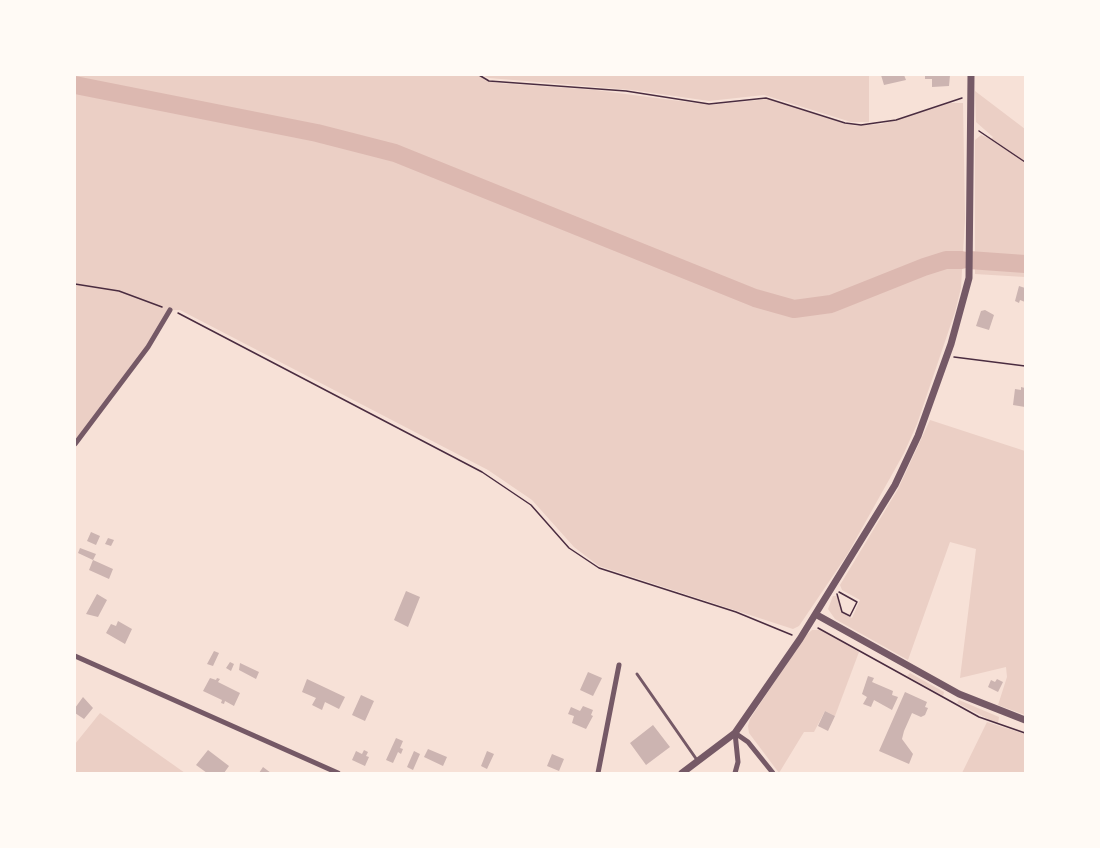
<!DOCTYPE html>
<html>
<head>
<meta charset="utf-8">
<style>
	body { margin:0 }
	#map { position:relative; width:1100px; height:848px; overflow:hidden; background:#f7e1d7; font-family:Lato,sans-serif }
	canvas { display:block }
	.frame { position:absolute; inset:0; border:76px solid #fffaf5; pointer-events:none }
</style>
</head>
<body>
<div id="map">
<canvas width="1100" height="848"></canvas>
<div class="frame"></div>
</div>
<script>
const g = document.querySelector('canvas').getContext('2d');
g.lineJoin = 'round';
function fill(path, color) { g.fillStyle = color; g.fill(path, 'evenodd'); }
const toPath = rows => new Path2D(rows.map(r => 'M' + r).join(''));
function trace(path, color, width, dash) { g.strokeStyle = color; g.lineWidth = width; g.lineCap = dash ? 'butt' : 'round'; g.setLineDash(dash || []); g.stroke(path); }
fill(toPath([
	[75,75,479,75,485,80,496,83,595,90,710,105,769,99,845,124,857,126,882,124,949,103,963,103,965,219,961,288,955,312,917,424,904,453,847,555,799,626,793,629,599,566,574,547,532,500,488,470,180,310,170,310,148,347,75,444],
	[482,75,869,75,869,122,851,122,764,95,709,101,632,90,489,78],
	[975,91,1025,129,1025,277,975,274,975,140,981,135,991,139,993,137,976,122],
	[930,420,1025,451,1025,715,998,705,1007,677,1006,667,960,678,976,549,950,542,908,660,835,619,828,609,833,596,838,596,842,613,852,618,860,600,842,590,840,585,898,489],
	[812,630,821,630,859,652,835,716,825,711,814,732,804,732,779,773,749,733,748,726,750,719,804,637],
	[910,673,944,692,943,696,907,676],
	[959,700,999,717,998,724,957,703],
	[100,713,185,773,75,773,75,744],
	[987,722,1025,734,1025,773,962,773]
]), '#ebcfc5');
trace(toPath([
	[75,85,317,133,395,153,755,298,794,309,831,304,924,267,946,260,962,260],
	[969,260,1025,264]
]), '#dcb8b0', 18);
fill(toPath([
	[881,75,904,75,906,80,884,85],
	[925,75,950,75,949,86,932,87,932,79,925,79],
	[1019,286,1025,288,1025,302,1020,300,1019,303,1015,301],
	[985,310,994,315,989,330,976,326,981,311],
	[1021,387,1025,388,1025,407,1013,405,1015,389,1021,390],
	[91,532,100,536,96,545,87,541],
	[108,538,114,540,111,546,105,544],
	[80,548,96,554,93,560,113,569,109,579,89,570,93,560,78,553],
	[406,591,420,597,408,627,394,620],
	[97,594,107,600,98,617,86,614],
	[118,621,132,629,125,644,106,633,111,624,116,626],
	[214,651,219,653,213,666,207,664],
	[230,662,234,664,231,671,226,668],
	[240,663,259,672,256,679,239,670],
	[588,672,602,678,593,696,580,690],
	[868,676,874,678,872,682,893,691,892,695,898,697,892,710,874,700,871,707,863,704,867,697,862,694],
	[210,678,216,680,217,678,220,679,218,682,240,693,234,706,225,701,224,704,221,703,222,700,203,691],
	[307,679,345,697,339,709,325,702,322,710,312,705,316,698,302,692],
	[997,679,1003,682,998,692,988,687,991,680,995,682],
	[905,692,927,702,925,707,928,708,925,715,921,717,912,713,904,731,902,739,913,754,909,764,879,751],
	[361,695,374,701,365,721,352,715],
	[83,697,93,708,84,719,75,713,75,708],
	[583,706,593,710,591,715,593,716,586,729,572,723,574,716,568,714,571,707,580,711],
	[825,711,835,716,828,731,818,726],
	[653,725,670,747,646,765,630,743],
	[396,738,403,741,400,748,403,749,401,754,398,752,393,763,386,760],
	[428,749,447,757,443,766,424,757],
	[208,750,229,766,224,773,207,773,196,765],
	[364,750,368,752,366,756,369,757,365,766,352,760,356,751,362,754],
	[414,751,420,754,413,770,407,767],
	[487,751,494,754,487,769,481,766],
	[552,754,564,759,559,771,547,766],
	[263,767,271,773,259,773]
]), '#ccb4b1');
trace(toPath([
	[479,75,489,81,626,91,709,104,766,98,845,123,861,125,896,120,962,98],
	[979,131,1025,162],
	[75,284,119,291,162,307],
	[178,313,482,472,531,505,569,548,599,568,736,612,792,635],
	[954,357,1025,366],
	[837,594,842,612,850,616,857,602,839,592],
	[818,628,979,717,1025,733]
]), '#4a2c40', 1.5);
trace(toPath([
	[637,674,697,760]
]), '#755966', 3);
trace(toPath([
	[75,444,148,347,170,310],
	[75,656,338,773],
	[735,733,748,742,773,773],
	[735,733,738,762,735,773],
	[598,773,619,665]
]), '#755966', 5);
trace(toPath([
	[817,615,959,694,1025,720],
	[682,773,735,733,800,639,895,485,918,436,951,344,969,278,971,75]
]), '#755966', 7);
</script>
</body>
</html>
